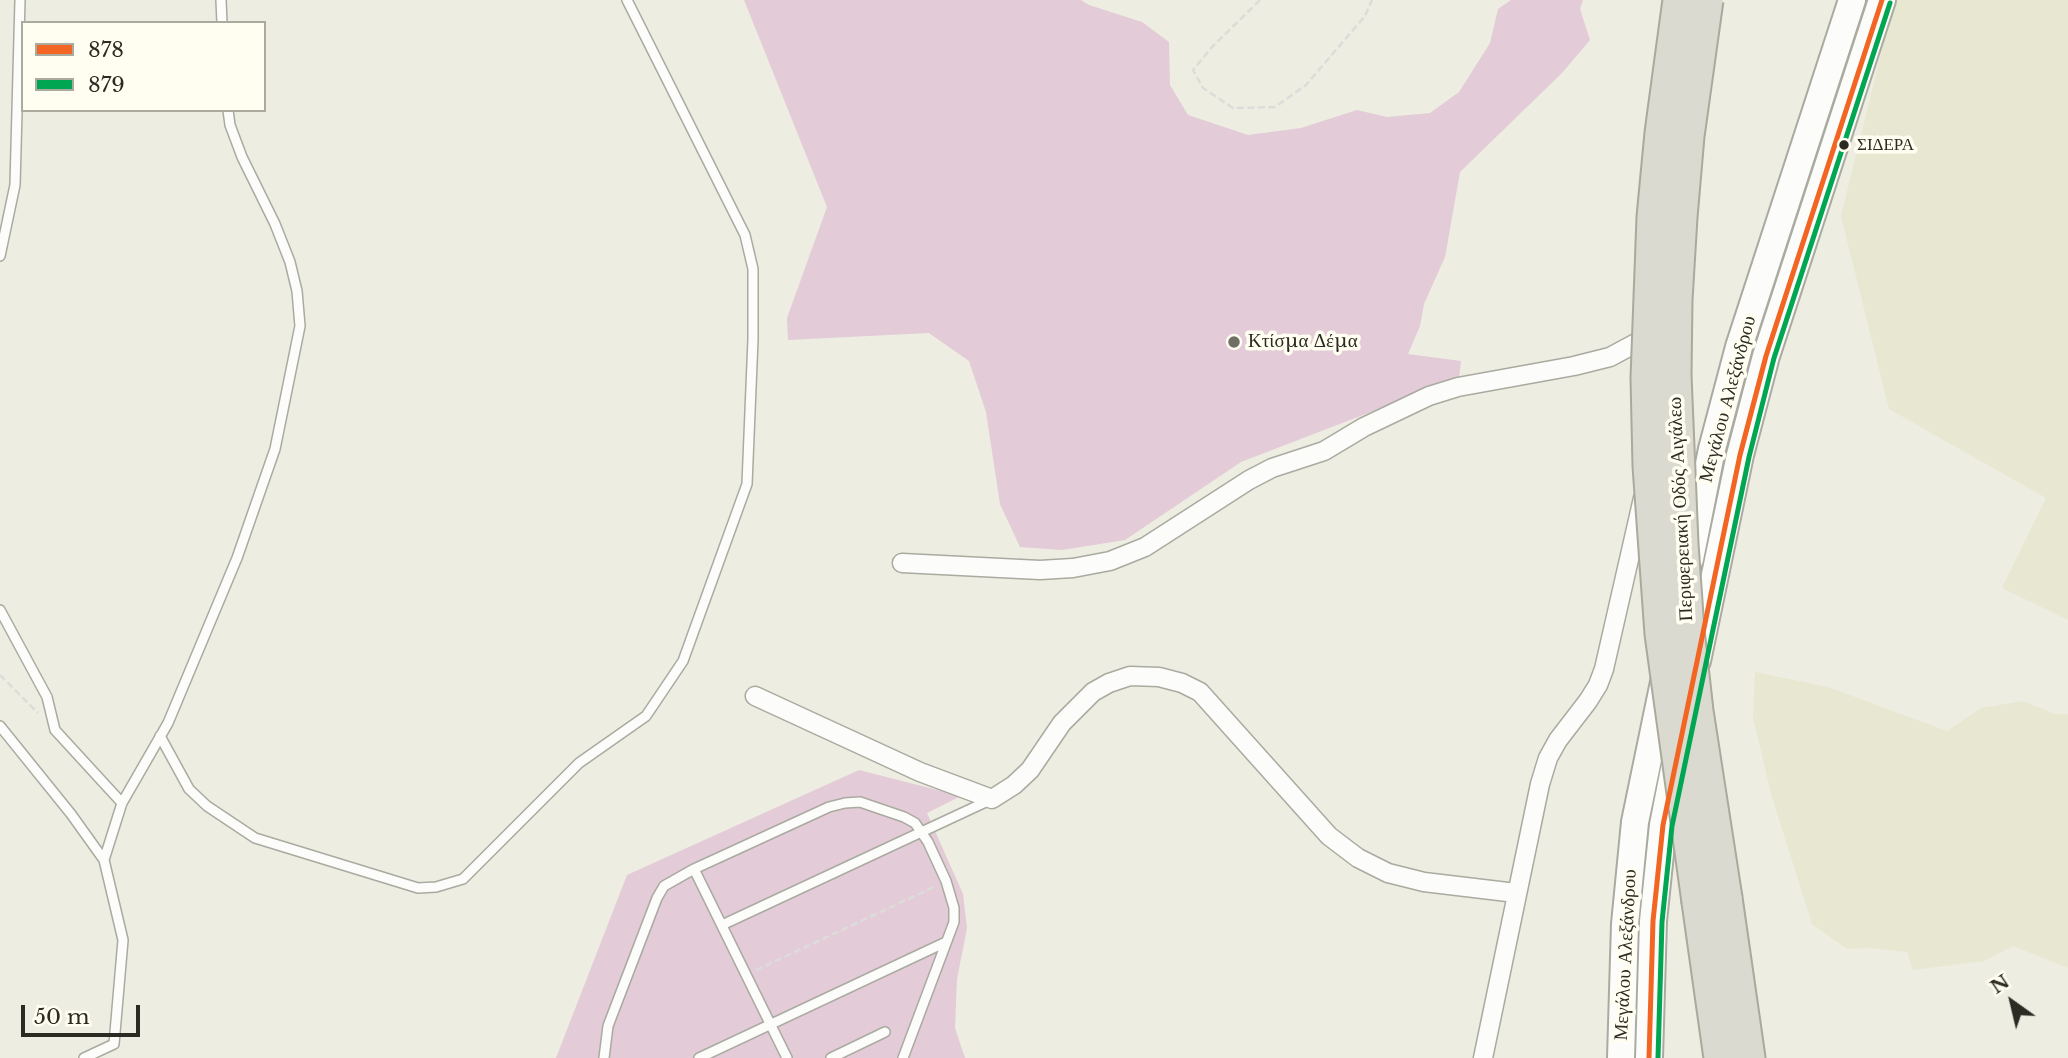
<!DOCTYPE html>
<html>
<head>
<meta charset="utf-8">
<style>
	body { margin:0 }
	#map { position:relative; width:2068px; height:1058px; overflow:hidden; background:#eeede1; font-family:"Libre Baskerville",serif }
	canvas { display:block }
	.legend { position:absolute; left:21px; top:21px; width:245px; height:91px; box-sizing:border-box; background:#fffef1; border:2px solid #aaaa9f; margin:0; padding:9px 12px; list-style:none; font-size:21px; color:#2b2b23 }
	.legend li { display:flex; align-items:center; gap:14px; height:35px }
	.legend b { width:35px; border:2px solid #aaaa9f }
	.north { position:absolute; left:1977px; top:967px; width:70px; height:70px; -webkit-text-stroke:5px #fffef1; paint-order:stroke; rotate:326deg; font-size:19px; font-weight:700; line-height:28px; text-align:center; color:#2b2b23 }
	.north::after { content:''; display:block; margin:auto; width:24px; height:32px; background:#2b2b23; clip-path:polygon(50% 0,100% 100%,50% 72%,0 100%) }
	.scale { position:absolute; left:21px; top:1005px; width:119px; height:32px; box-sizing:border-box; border:4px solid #2b2b23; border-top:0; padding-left:9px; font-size:21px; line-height:24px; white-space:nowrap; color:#2b2b23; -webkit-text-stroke:5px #fffef1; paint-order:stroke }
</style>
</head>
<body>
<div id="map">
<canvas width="2068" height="1058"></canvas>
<ul class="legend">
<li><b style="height:9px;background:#f26522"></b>878</li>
<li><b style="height:9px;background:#00a651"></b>879</li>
</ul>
<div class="north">N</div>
<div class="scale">50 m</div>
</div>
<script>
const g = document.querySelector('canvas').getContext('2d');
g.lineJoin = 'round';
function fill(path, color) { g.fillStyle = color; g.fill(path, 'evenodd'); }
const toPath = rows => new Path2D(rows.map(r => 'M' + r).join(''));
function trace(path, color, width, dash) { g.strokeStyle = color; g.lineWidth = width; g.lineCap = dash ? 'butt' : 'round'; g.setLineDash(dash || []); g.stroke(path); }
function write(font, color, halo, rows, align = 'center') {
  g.font = font + ' "Libre Baskerville",serif'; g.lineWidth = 7; g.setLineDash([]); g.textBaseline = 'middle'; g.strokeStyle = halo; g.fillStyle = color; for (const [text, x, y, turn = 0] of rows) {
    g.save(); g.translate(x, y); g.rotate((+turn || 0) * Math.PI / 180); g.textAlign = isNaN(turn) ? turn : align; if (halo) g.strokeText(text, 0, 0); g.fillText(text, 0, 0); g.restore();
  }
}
fill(toPath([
	[1897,0,2068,0,2068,620,2002,588,2046,498,1889,409,1841,216,1889,21],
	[1755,672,1828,687,1947,731,1981,708,2023,701,2055,714,2068,714,2068,968,2013,946,1984,961,1913,970,1907,952,1870,948,1847,949,1812,924,1771,794,1753,717]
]), '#e8e7d2');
fill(toPath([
	[744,0,1081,0,1089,5,1142,22,1169,42,1170,85,1188,115,1248,135,1301,128,1357,110,1387,117,1430,113,1459,92,1490,43,1498,9,1511,0,1583,0,1580,9,1590,40,1562,73,1460,172,1445,257,1424,304,1420,326,1408,354,1461,361,1459,378,1241,462,1125,540,1062,550,1020,547,1000,504,986,412,969,361,929,333,788,340,787,318,827,207],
	[859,770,961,796,927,813,963,894,967,928,957,979,955,1028,965,1058,556,1058,627,875]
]), '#e3cbd8');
const lane = toPath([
	[221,0,222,23],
	[0,256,15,185,20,0],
	[0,610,47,697,55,730,122,803],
	[0,726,71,814,104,860],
	[160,736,189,789,207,806,255,838,418,888,436,887,463,879,579,763,646,716,683,661,747,484,753,339,753,269,745,235,627,0],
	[694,869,787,1058],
	[722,925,990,800],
	[84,1058,114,1044,123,940,104,860,122,803,168,723,237,558,275,449,300,326,297,291,290,262,275,224,242,157,230,125,228,110],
	[604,1058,608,1026,657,898,664,886,694,869,829,807,845,803,860,802,904,817,915,823,928,842,946,881,954,908,954,922,903,1058],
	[699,1058,946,942],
	[831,1058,885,1032]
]);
const street = toPath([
	[902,563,1040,570,1073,568,1110,561,1145,547,1249,480,1272,468,1324,451,1364,427,1429,396,1458,387,1574,366,1610,357,1651,335],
	[755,696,920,772,992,799,1014,785,1030,770,1062,723,1093,692,1109,683,1130,676,1159,677,1182,683,1200,692,1329,836,1358,858,1388,873,1424,882,1516,893],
	[1483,1058,1540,784,1548,758,1558,740,1588,701,1598,685,1604,669,1643,498]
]);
const secondary = toPath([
	[1690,559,1712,449,1739,347,1852,0],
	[1697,661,1740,455,1766,356,1882,0],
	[1621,1058,1625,924,1635,822,1664,682],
	[1649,1058,1653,921,1663,825,1675,764]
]);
const highway = toPath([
	[1725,898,1748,1058],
	[1699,902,1721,1058]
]);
trace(lane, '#aaaaa1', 12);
trace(street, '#aaaaa1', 21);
trace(secondary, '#aaaaa1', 30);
trace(highway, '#aaa99b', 37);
trace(toPath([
	[1260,0,1213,46,1193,70,1203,88,1233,108,1275,107,1306,85,1365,16,1372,0],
	[0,675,38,713],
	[756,970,934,887]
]), '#dcdcd8', 2.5, [7, 3.5]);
trace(lane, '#fcfcfa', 9);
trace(street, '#fcfcfa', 18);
trace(secondary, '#fcfcfa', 26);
trace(highway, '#dadad0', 33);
const highwayBridge = toPath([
	[1680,0,1662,133,1654,217,1648,378,1650,466,1662,634,1699,902],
	[1706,0,1687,136,1680,217,1675,300,1674,375,1681,544,1687,630,1696,711,1725,898]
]);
trace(highwayBridge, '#aaa99b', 37, []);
trace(highwayBridge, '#dadad0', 33);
trace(toPath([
	[1649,1058,1653,921,1663,825,1740,455,1766,356,1882,0]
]), '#f26522', 5);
trace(toPath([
	[1658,1058,1662,922,1672,826,1749,457,1774,358,1890,3]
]), '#00a651', 5);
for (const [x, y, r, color] of [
	[1844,145,6,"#2b2b23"],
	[1234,342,7,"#6f6f66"]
]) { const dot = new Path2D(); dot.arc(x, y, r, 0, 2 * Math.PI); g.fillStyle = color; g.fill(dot); trace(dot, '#fffef1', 2.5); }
write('17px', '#2b2b23', '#fffef1', [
	["ΣΙΔΕΡΑ",1857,145]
], 'left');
write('19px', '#2b2b23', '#fffef1', [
	["Κτίσμα Δέμα",1248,342]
], 'left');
write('19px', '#2b2b23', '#fffef1', [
	["Μεγάλου Αλεξάνδρου",1728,399,-75],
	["Περιφερειακή Οδός Αιγάλεω",1681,509,-93],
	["Μεγάλου Αλεξάνδρου",1626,955,-87]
]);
</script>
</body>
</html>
